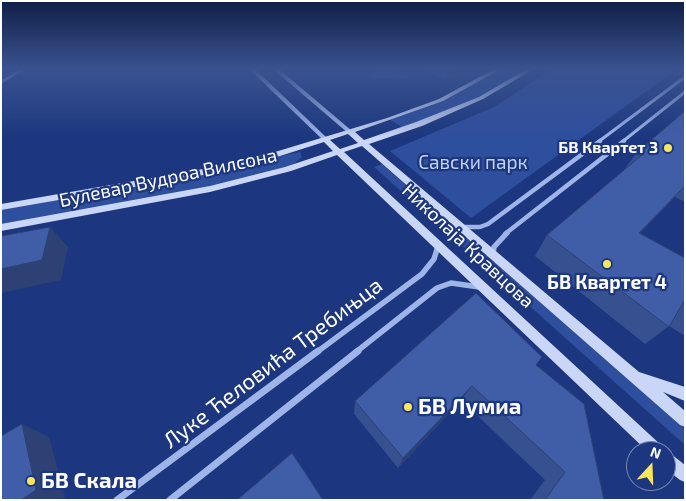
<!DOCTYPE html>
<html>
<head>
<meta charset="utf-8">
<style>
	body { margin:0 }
	#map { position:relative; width:686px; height:501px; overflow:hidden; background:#1c377f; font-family:"Exo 2",sans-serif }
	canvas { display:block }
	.frame { position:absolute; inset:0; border:2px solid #fff; pointer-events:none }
	.north { position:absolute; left:626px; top:441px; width:50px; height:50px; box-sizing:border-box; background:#1c377f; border:1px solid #7787b2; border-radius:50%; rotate:20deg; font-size:14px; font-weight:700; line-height:20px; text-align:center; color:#fff }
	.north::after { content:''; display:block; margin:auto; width:18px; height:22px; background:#fae65c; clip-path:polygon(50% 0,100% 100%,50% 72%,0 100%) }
</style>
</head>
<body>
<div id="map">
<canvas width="686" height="501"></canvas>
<div class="frame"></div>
<div class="north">N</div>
</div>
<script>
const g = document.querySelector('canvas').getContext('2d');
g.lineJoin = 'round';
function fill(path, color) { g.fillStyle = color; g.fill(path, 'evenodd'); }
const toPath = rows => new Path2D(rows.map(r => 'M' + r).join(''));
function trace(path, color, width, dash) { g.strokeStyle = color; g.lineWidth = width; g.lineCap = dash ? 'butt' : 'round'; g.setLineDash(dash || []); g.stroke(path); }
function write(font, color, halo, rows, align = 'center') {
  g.font = font + ' "Exo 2",sans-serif'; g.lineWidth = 4.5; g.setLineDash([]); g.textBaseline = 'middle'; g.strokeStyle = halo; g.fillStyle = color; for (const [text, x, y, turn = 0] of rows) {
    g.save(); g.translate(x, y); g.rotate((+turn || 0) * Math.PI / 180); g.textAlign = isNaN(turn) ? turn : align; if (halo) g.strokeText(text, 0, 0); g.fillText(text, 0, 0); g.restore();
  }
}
fill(toPath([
	[498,69,531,69,481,98,405,129,389,119,441,100],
	[552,69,677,69,471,218,390,151,494,107],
	[382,70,398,71,412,77,408,79,390,78,372,78,368,75],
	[300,152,302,157,288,169,210,189,1,228,1,207,203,172],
	[382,164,685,429,685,445,374,167]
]), '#2e4e9e');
trace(toPath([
	[1,82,24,69]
]), '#9fb4e9', 3);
trace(toPath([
	[598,142,685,77],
	[622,142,685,92]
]), '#9fb4e9', 3);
trace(toPath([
	[462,227,480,227,488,224,600,141],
	[505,234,624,141]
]), '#9fb4e9', 4.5);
trace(toPath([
	[493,254,494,247,507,233],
	[317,352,422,274,434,259,438,246],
	[356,352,437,288,451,283,479,287]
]), '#9fb4e9', 5.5);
trace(toPath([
	[117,500,318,351],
	[170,500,358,351]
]), '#9fb4e9', 7);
fill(toPath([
	[249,69,255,69,327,138,327,140,323,140,249,69],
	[273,69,279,69,352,131,352,133,348,133,273,69]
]), '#9fb4e9');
fill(toPath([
	[494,69,501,69,443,101,355,132,364,140,416,122,479,97,527,69,534,69,483,99,422,126,369,144,639,372,685,387,685,401,663,392,685,411,685,427,680,425,362,146,344,152,662,446,664,451,647,451,337,155,291,171,210,192,1,231,1,224,210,186,285,167,333,151,324,142,280,156,203,175,1,210,1,204,203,169,275,152,387,118,439,99,494,69],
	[348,134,358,143,340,149,330,140,348,134],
	[666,452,671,454,685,465,685,482,680,480,666,469,666,452]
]), '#cad6f7');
fill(toPath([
	[329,69,355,69,334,73],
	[423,69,471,69,446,80],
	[685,111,685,202,675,197,640,233,685,258,685,336,669,326,645,344,535,256,547,235,624,170,637,152],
	[536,365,604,500,530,500,545,480,461,400,398,468,354,414,355,401]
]), '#375090');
fill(toPath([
	[1,69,11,69,1,74],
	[334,69,355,69,334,73],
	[449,69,471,69,446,80],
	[685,186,675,197,621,253,639,233],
	[50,227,68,247,61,280,1,293,1,269],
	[472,386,461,400,398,468,403,458],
	[22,424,49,437,65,497,61,500,21,500]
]), '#2d4175');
const building = toPath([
	[685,111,685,186,639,233,685,258,685,301,684,301,669,327,547,235,643,154,637,152,685,111],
	[50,227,42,260,1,269,1,236,50,227],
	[476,293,542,357,536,365,584,404,604,500,545,500,565,472,472,386,403,458,355,401,476,293],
	[22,424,36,490,21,500,1,500,1,436,22,424],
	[292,453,323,500,237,500,292,453]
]);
fill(building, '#405da7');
trace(building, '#2d4175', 1);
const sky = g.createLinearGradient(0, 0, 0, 139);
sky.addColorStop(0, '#0f1e46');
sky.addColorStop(0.5, '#3a5390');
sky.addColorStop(1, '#3a539000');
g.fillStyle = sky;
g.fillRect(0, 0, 686, 139);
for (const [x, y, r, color] of [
	[668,148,5,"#fae65c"],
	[607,264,5,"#fae65c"],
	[408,407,5,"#fae65c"],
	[31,481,5,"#fae65c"]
]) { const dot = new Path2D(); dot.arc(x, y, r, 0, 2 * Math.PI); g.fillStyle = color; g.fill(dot); trace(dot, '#1c377f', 2); }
write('bold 16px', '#fff', '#1c377f', [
	["БВ Квартет 3",658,148]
], 'right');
write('19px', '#c3d2f7', '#1c377f', [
	["Савски парк",473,163]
]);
write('19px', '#fff', '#1c377f', [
	["Булевар Вудроа Вилсона",168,178,-12],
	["Николаја Кравцова",468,246,43]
]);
write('bold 19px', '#fff', '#1c377f', [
	["БВ Квартет 4",607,283]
]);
write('22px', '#fff', '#1c377f', [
	["Луке Ћеловића Требињца",273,363,-37]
]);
write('bold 22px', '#fff', '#1c377f', [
	["БВ Лумиа",418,407],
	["БВ Скала",41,481]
], 'left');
</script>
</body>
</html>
